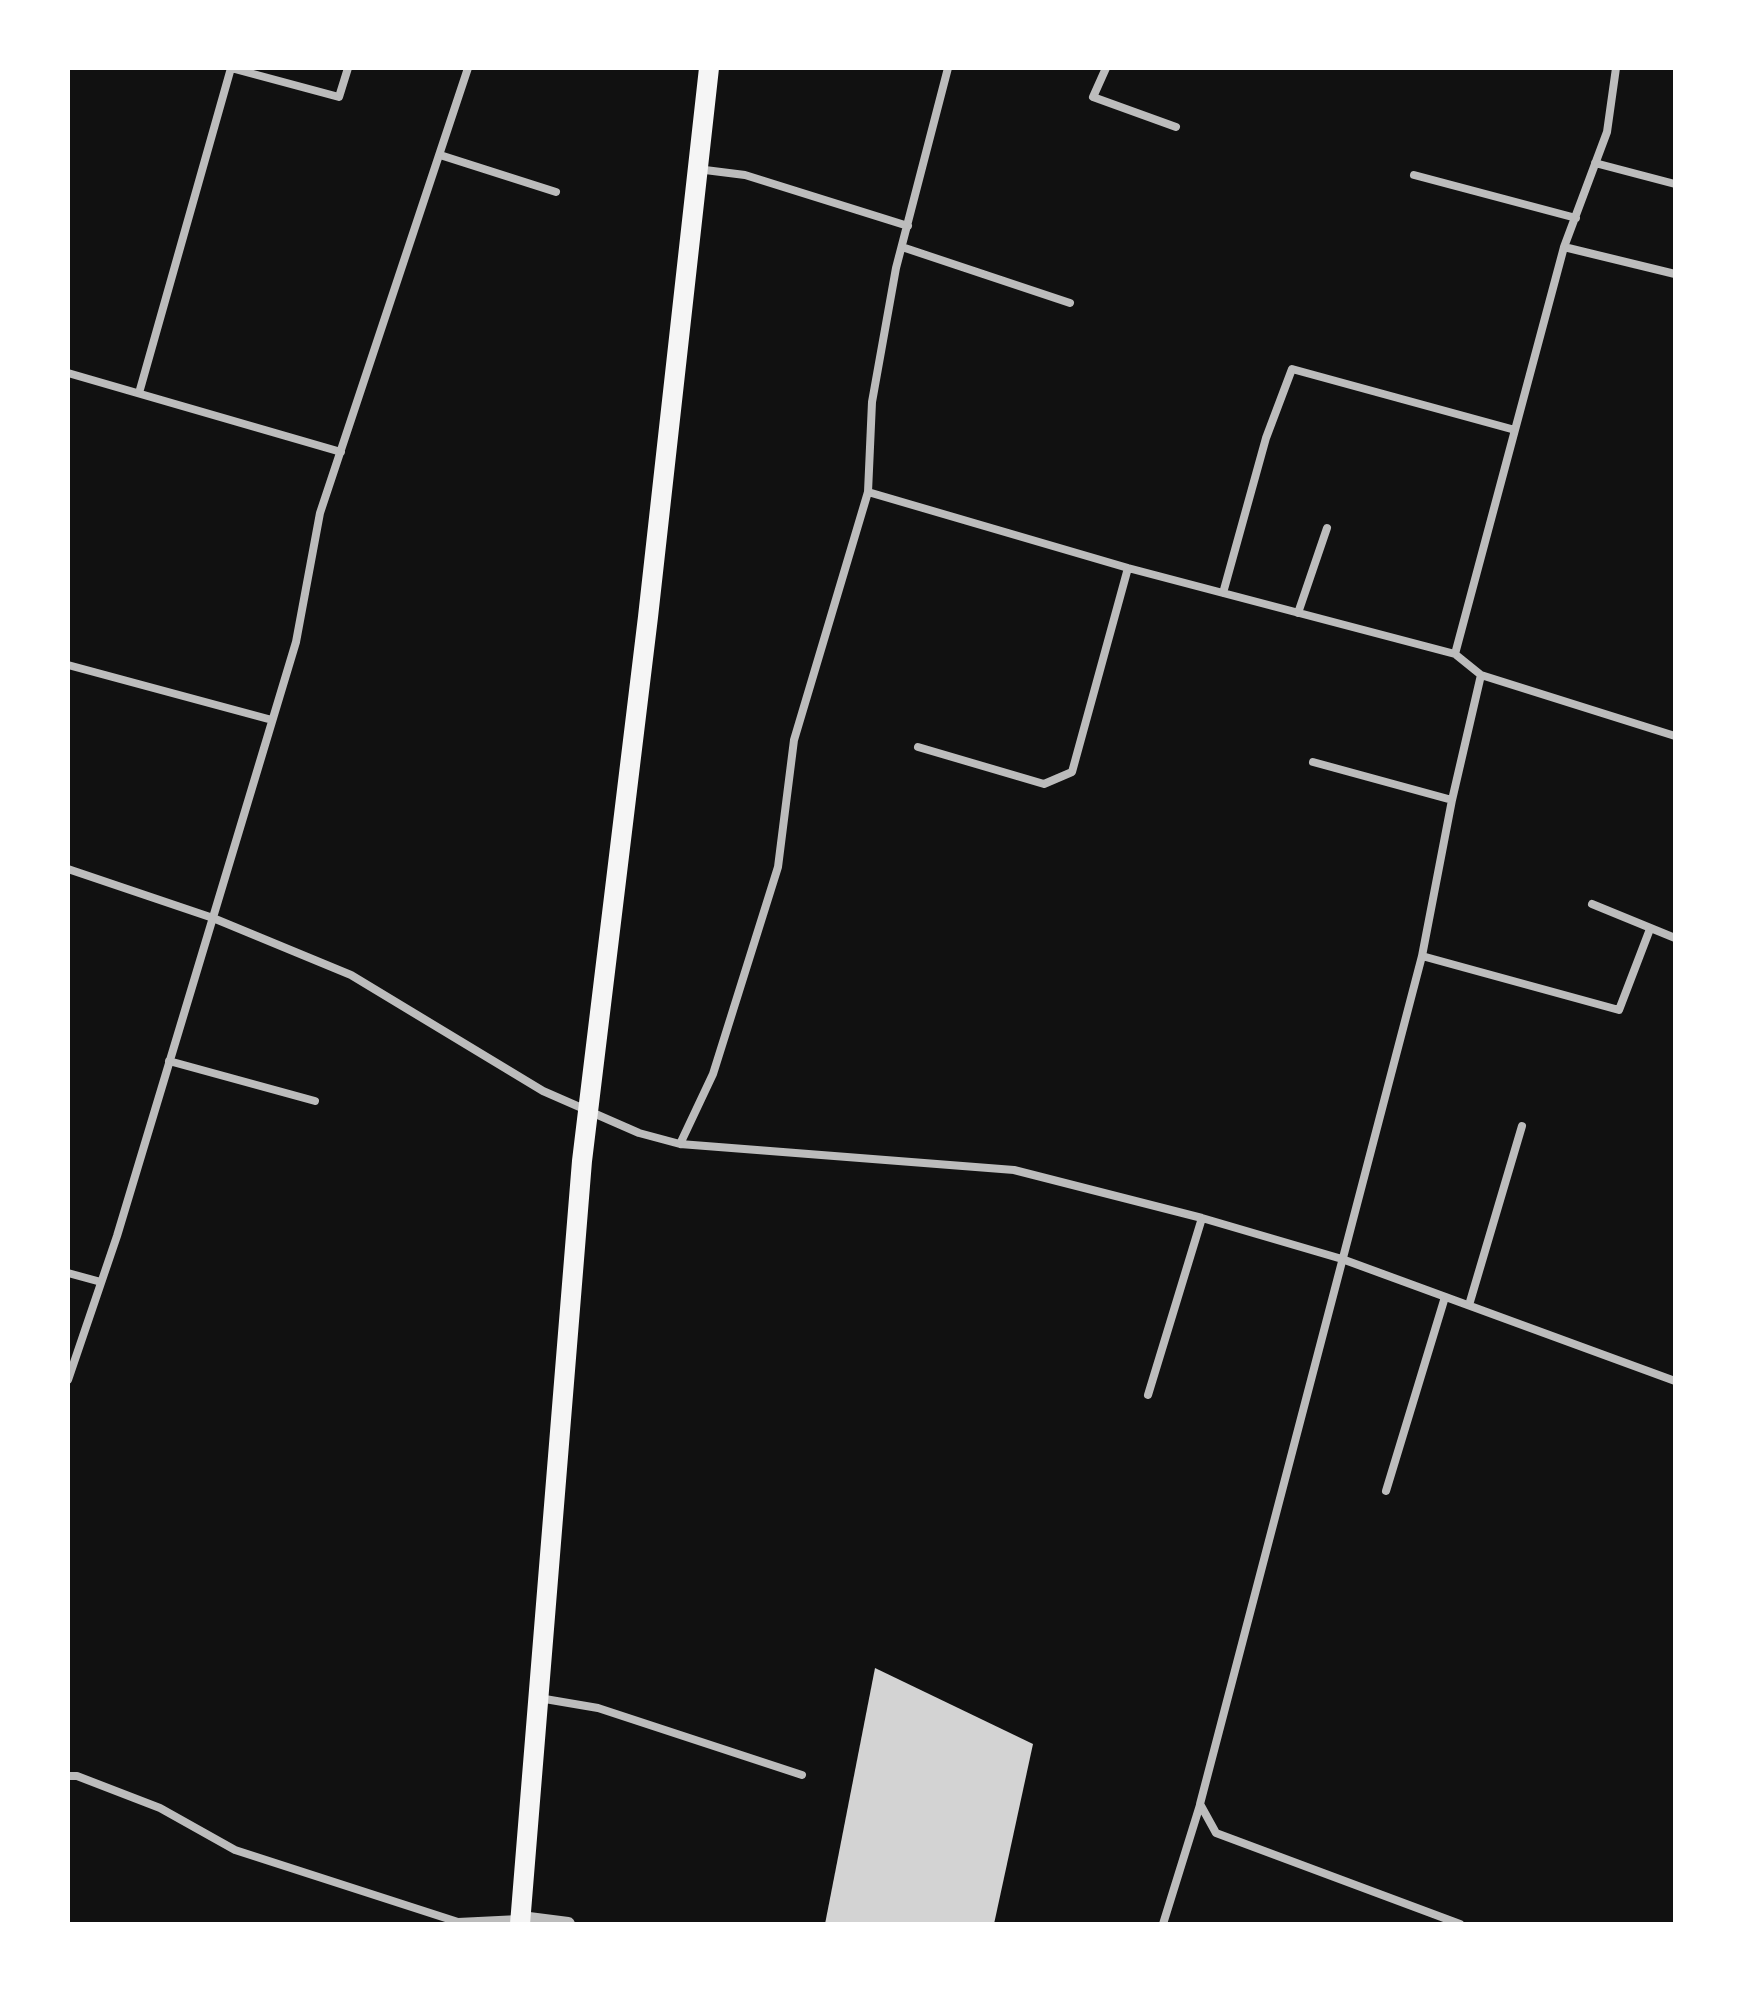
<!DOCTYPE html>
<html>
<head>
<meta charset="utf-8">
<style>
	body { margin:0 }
	#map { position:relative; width:1743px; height:1992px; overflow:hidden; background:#111; font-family:"IBM Plex Sans",sans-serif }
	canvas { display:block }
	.frame { position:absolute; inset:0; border:70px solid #fff; pointer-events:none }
</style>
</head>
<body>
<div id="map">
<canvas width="1743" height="1992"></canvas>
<div class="frame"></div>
</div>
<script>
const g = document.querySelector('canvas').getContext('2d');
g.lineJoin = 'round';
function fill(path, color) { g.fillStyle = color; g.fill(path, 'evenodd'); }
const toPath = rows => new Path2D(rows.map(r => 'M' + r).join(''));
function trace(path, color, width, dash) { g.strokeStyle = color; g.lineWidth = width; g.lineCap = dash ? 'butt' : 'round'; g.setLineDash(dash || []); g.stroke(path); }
fill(toPath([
	[875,1668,1033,1744,994,1924,825,1924]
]), '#d3d3d3');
trace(toPath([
	[231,68,339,97,348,68],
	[1106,68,1093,97,1176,127],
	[440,155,556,192],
	[1595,163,1675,184],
	[697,169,745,175,908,226],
	[1414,175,1576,218],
	[902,247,1070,303],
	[1564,247,1675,274],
	[68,373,341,452],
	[139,393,231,68],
	[868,492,1128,568,1455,654,1481,675,1675,736],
	[1223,593,1266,438,1292,369,1515,430],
	[1298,613,1327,528],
	[1455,654,1564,247,1607,132,1616,68],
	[68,665,272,720],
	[918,747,1044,784,1072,772,1128,568],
	[1313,762,1452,800],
	[68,869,213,918,351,975,543,1091,639,1133,680,1144,1014,1170,1202,1218,1342,1259,1675,1381],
	[1592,904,1675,938],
	[1422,956,1619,1010,1650,929],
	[169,1061,315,1101],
	[680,1144,713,1074,778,867,794,740,868,492,872,402,896,268,948,68],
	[68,1273,101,1282],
	[1469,1305,1522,1126],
	[68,1380,117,1236,296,642,320,513,468,68],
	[1148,1395,1202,1218],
	[1386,1491,1445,1297],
	[539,1698,598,1708,802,1775],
	[68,1776,77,1776,160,1808,235,1850,458,1922,519,1919],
	[1163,1924,1200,1805],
	[1460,1924,1216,1833,1200,1804,1422,956,1452,800,1481,675]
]), '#bcbcbc', 8);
trace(toPath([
	[521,1918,568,1924]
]), '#bcbcbc', 14);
trace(toPath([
	[520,1924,582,1161,648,617,709,68]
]), '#f5f5f5', 20);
</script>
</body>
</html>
